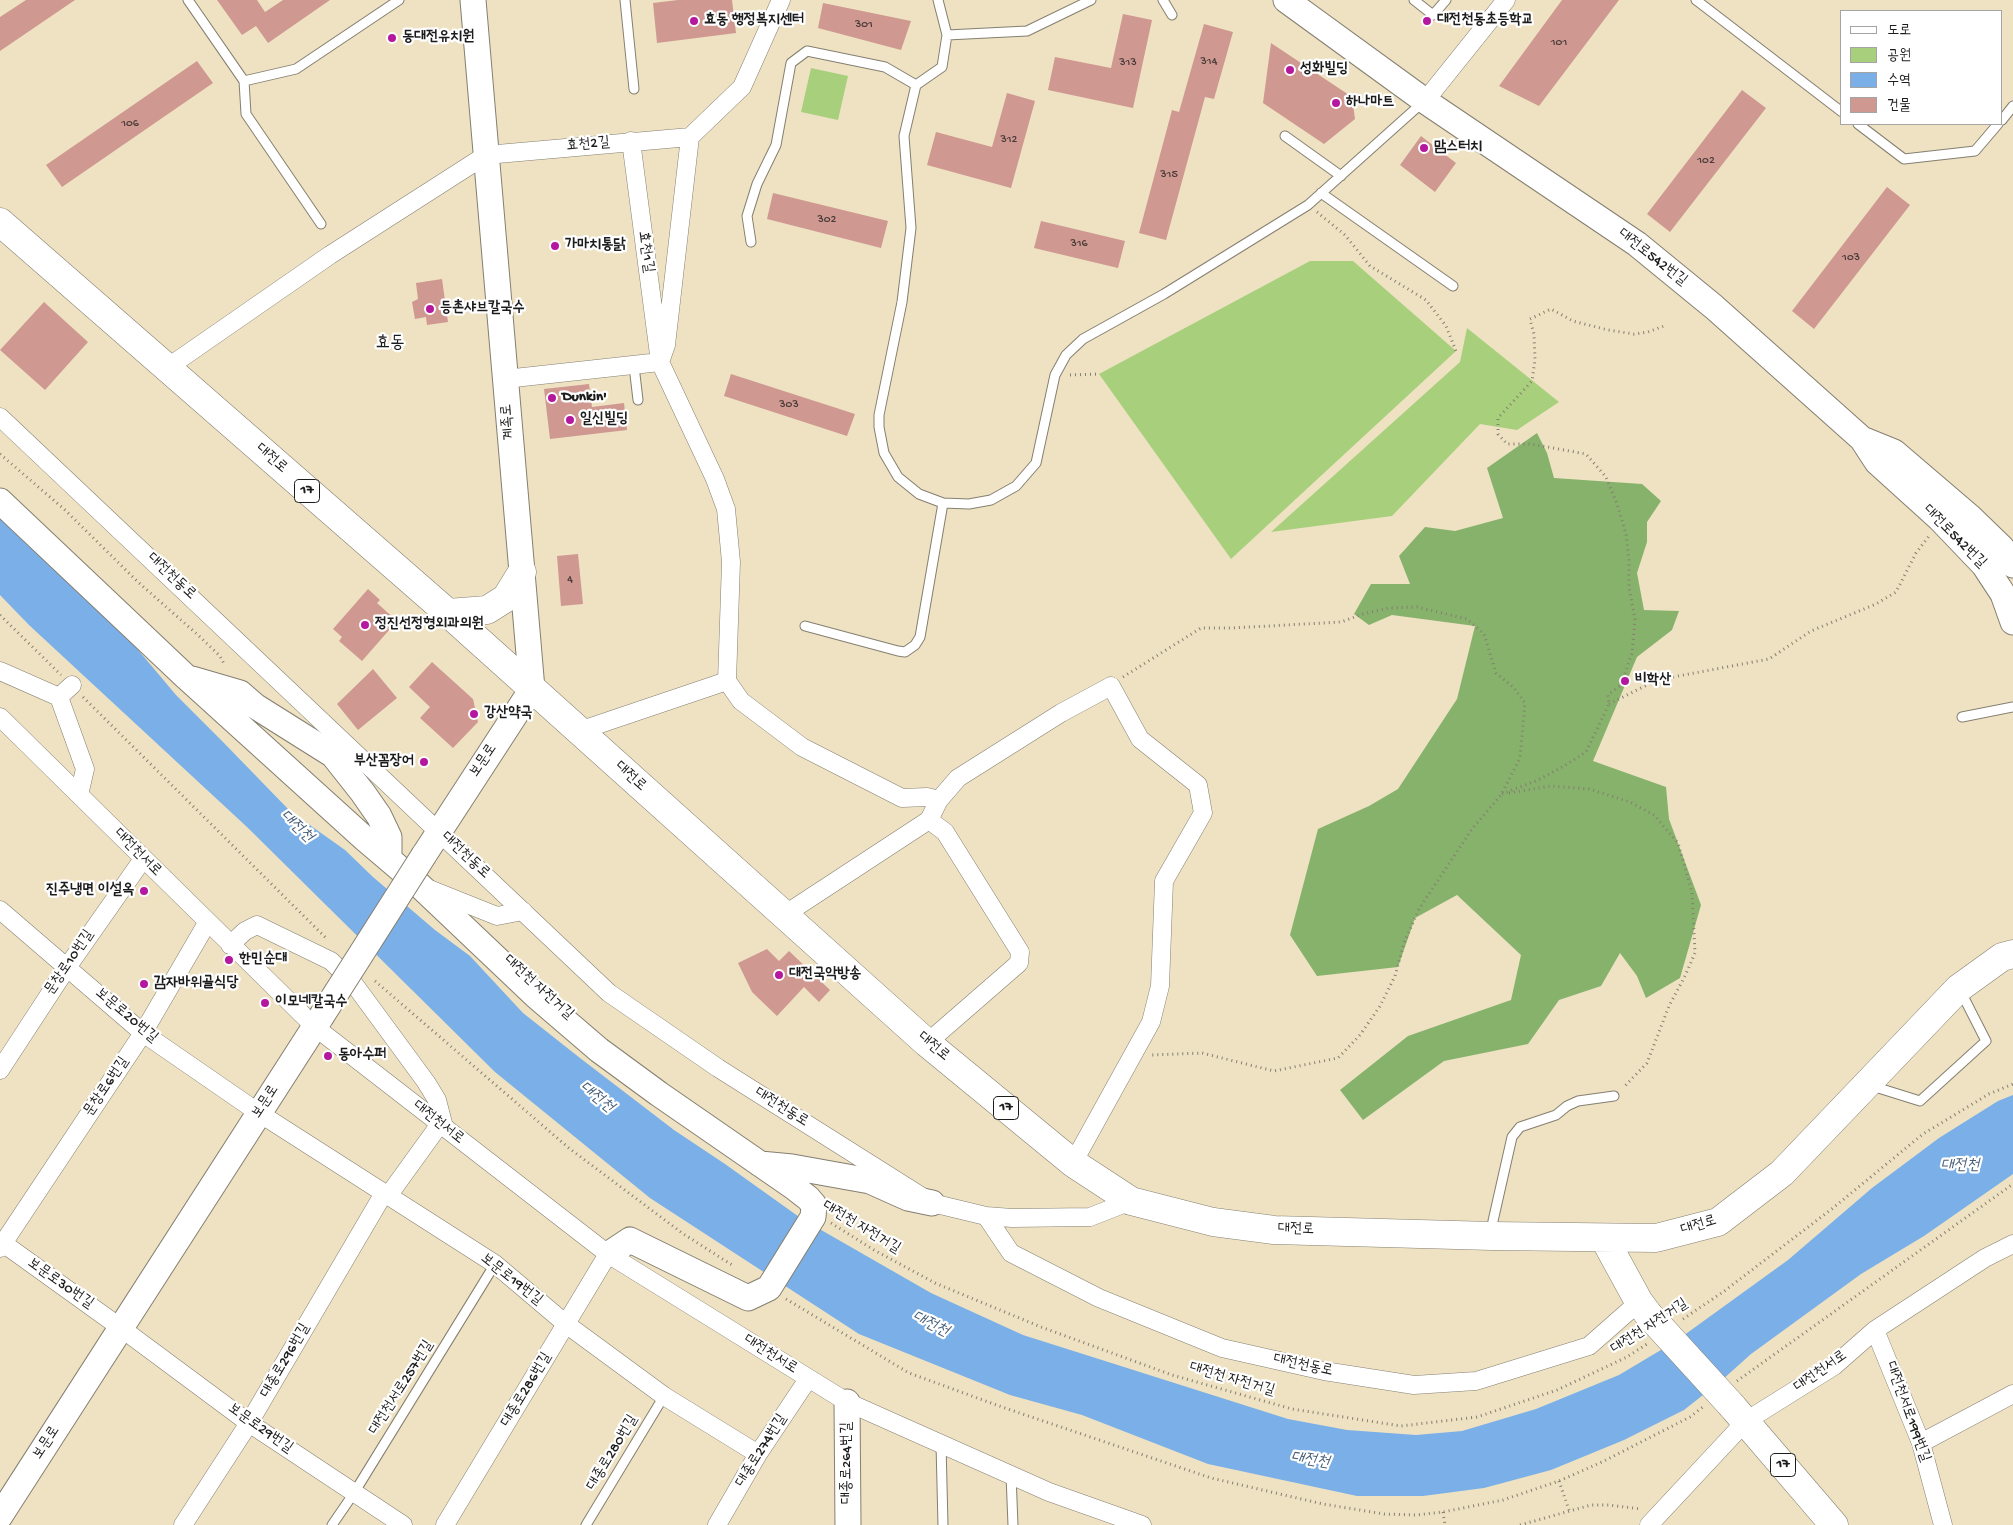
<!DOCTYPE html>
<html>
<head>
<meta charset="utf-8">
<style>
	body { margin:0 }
	#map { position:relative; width:2013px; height:1525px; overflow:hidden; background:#eee2c3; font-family:"Gochi Hand","Poor Story",sans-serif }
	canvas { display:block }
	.legend { position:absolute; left:1840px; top:10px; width:162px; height:115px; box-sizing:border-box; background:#fff; border:1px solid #a4a4a4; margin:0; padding:6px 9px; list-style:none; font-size:15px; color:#1c1c1c }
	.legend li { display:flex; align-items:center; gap:10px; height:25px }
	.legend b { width:25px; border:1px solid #a4a4a4 }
</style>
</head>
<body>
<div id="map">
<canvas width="2013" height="1525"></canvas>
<ul class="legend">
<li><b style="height:6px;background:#fff"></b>도로</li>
<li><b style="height:14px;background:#a8d07c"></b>공원</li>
<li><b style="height:14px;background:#7aafe8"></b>수역</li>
<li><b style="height:14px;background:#cf9890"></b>건물</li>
</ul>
</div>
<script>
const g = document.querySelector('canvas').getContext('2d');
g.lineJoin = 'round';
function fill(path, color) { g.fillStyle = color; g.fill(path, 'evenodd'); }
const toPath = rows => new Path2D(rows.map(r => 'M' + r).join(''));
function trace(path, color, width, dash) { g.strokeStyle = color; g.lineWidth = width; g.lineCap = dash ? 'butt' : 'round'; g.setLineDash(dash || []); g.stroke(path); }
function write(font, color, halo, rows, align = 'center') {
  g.font = font + ' "Gochi Hand","Poor Story",sans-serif'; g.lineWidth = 4.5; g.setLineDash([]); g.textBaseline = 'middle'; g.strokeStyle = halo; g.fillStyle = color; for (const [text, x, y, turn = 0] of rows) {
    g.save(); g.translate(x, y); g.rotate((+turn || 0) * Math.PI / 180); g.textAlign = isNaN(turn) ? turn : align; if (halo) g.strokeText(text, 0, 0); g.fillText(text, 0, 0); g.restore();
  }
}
fill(toPath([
	[811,68,848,76,838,120,801,112],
	[1310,261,1353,261,1456,351,1231,559,1099,374],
	[1467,328,1559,402,1517,430,1480,424,1392,516,1271,532,1460,362]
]), '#a8d07c');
fill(toPath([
	[1537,433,1547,453,1554,478,1642,484,1661,501,1647,522,1647,542,1637,573,1644,610,1679,611,1672,630,1637,657,1593,761,1666,787,1669,819,1701,905,1680,978,1646,998,1637,976,1620,953,1601,986,1559,1000,1528,1044,1444,1061,1363,1120,1340,1090,1408,1036,1511,1000,1521,955,1457,895,1415,918,1398,967,1317,976,1290,935,1318,829,1369,806,1398,789,1457,699,1475,626,1392,615,1369,625,1354,614,1371,584,1410,584,1399,556,1425,527,1455,531,1503,518,1487,468]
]), '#86b26c');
fill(toPath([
	[0,513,118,626,176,695,224,743,290,811,345,850,373,877,435,930,470,956,523,1013,580,1058,674,1130,725,1164,802,1219,931,1293,1023,1335,1288,1419,1347,1430,1416,1435,1462,1431,1536,1409,1619,1375,1676,1341,1788,1260,1872,1188,1939,1138,1998,1101,2013,1095,2013,1174,1924,1236,1861,1274,1751,1354,1722,1380,1684,1410,1624,1440,1551,1470,1484,1488,1423,1496,1357,1496,1208,1464,1082,1415,1010,1395,859,1334,650,1198,495,1072,247,827,29,625,0,595]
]), '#7aafe8');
fill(toPath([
	[26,0,75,0,0,51,0,17],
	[217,0,257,0,265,12,283,0,330,0,268,43,256,26,242,35],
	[678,0,732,0,736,33,657,43,653,3],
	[1562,0,1619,0,1539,106,1499,86],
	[823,3,911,21,901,50,818,28],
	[1123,14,1152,20,1133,108,1048,90,1055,57,1111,68],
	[1204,24,1233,32,1214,99,1205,97,1166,240,1139,233,1172,110,1179,112],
	[1271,43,1352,97,1355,119,1324,144,1263,103],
	[197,61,213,83,62,187,46,165],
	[1742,90,1766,108,1670,232,1647,214],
	[1007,93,1035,101,1011,188,927,165,936,132,992,147],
	[1421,136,1456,163,1435,192,1400,165],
	[1887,187,1910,205,1814,329,1792,311],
	[773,193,888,221,881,248,767,219],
	[1041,221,1125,241,1118,268,1034,248],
	[442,279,448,322,427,325,426,317,415,319,412,302,418,299,416,283],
	[44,302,88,342,45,390,0,350],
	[731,374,855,414,847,436,724,396],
	[589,384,592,407,624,403,627,430,550,439,544,389],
	[578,554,583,604,561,606,557,556],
	[368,589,380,600,377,603,397,621,362,661,339,641,342,637,333,629],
	[432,662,473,699,478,722,453,748,420,718,430,707,409,687],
	[373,669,397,698,358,730,337,704],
	[767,949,779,961,789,951,830,990,819,1002,804,987,777,1016,752,992,738,963]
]), '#cf9890');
const lane = toPath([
	[188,0,244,81,296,69,399,0],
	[625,0,634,89],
	[938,0,947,35,942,67,916,85,904,136,911,228,902,302,879,415,879,427,884,453,898,477,919,494,943,503,969,504,991,500,1016,486,1036,463,1055,375,1066,355,1083,339,1164,294,1308,205,1422,103],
	[1163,0,1172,15],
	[1414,0,1433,15,1446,0],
	[1696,0,1842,112],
	[947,35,1027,31,1091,0],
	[244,81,246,114,321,224],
	[2002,120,2013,106],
	[1858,124,1904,159,1975,151,1998,124],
	[1285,136,1341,176],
	[1321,193,1453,286],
	[751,242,747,216,757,184,776,145,791,63,807,51,885,67,916,85],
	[634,366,638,400],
	[805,626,898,651,905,652,915,645,920,637,943,503],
	[1962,717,2013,707],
	[1872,1086,1920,1101,1986,1041,1961,992],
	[1492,1234,1493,1221,1512,1137,1520,1127,1556,1115,1567,1106,1578,1101,1614,1096],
	[941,1444,943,1525],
	[1011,1475,1013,1525],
	[332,1525,354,1493,495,1264],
	[586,1525,664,1396]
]);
const street = toPath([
	[781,0,742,87,690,137,666,345,660,362,715,479,726,509,731,562,727,681,741,701,802,747,902,798,927,797,939,800],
	[1425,101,1506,0],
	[167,368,330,255,486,155,690,137],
	[505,379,660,362,631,141],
	[0,417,609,993,718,1068,932,1203,986,1216,1012,1218,1090,1217,1131,1201],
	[0,671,59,697,85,769,79,795],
	[59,697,72,685],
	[0,717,315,1027,608,1254,847,1402,1049,1492,1142,1525],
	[579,731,727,681],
	[427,888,497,916,523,911],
	[0,910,143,1033,259,1113,495,1264,566,1324,664,1396,758,1454],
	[784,915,929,820,939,800,958,778,1061,713,1111,686,1140,739,1198,785,1203,813,1164,881,1160,986,1151,1022,1073,1163],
	[230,945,245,931,257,925,331,961,354,984,426,1082,437,1100,444,1127],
	[927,1043,1019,963,1020,952,945,832,929,820],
	[0,1070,68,966,143,859],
	[388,1196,440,1124],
	[986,1216,1011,1253,1099,1298,1222,1348,1324,1371,1414,1385,1476,1381,1589,1346,1639,1302],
	[0,1241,121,1328,249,1423,403,1525],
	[0,1248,143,1033,207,923],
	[1875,1330,1921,1443,1943,1525],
	[1921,1443,2013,1394],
	[183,1525,249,1423,384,1193],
	[445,1525,608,1254],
	[717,1525,758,1454,808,1379],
	[1649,1525,1746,1421,1834,1366,1875,1330,1985,1258,2013,1244]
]);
const secondary = toPath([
	[1286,0,1425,101,1637,244,1714,307,1862,439,1877,462,1940,519,1984,565,2003,594,2013,622],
	[1862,439,1894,452,1970,517,2002,548,2013,565],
	[0,501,185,676,365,839,418,884,536,996,599,1050,659,1094,795,1188,808,1198,814,1205,813,1217,769,1288,748,1298,630,1240,609,1254],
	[192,679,240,693,255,706,333,755,363,793,379,816,389,837,389,859],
	[424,855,532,689,473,0],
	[760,1164,792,1167,870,1181,908,1198,932,1203],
	[847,1402,848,1525],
	[0,1516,321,1017]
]);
const primary = toPath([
	[0,222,448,613,927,1043,1073,1163,1131,1201,1213,1222,1274,1230,1492,1236,1656,1238,1718,1222,1782,1173,1959,988,2002,957,2013,954],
	[448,613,487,610,506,598,522,572],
	[1604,1238,1639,1302,1648,1314],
	[1732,1406,1834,1525]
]);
trace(lane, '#857f70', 11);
trace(street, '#857f70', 19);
trace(secondary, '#857f70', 27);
trace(primary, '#857f70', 29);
trace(toPath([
	[1317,212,1345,235,1370,266,1426,300,1446,326,1456,351],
	[1070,375,1099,374],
	[0,454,64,509,138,582,198,635,220,656,225,666],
	[0,615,61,675],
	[1123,677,1201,628,1232,628,1341,622,1363,614,1389,608,1417,607,1467,619,1484,634,1496,673,1513,687,1525,703,1520,758,1501,795,1472,829,1419,909,1404,943,1395,976,1380,1006,1360,1035,1338,1058,1274,1071,1202,1053,1152,1055],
	[83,697,327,939],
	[1609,704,1657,680,1769,659,1811,631,1876,604,1896,592,1916,553,1929,536],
	[1509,793,1551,786,1589,789,1630,802,1654,815,1678,843,1692,892,1695,953,1685,976,1669,1006,1647,1063,1623,1088],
	[1502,794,1538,780,1564,766,1586,752,1609,704,1608,695,1621,685,1632,653,1635,619,1629,587,1629,561,1626,534,1617,504,1606,477,1586,454,1531,444,1507,444,1498,434,1498,418,1532,381,1535,360,1534,334,1530,319,1551,309,1573,321,1608,330,1634,334,1648,332,1664,326],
	[375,981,570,1149,682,1233,732,1265],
	[831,1223,874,1250,935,1283,1041,1327,1172,1375,1292,1409,1401,1426,1477,1417,1557,1390,1627,1357,1647,1344],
	[786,1299,909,1373,1002,1407,1211,1478,1323,1504,1384,1514,1416,1515,1443,1512,1503,1500,1559,1481,1602,1462,1690,1417,1704,1406],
	[1683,1319,1723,1292,1833,1208,1923,1134,1989,1094,2013,1084],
	[1737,1381,2013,1184],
	[1559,1481,1569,1510],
	[1443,1512,1445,1525],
	[1520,1525,1591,1505,1609,1505,1641,1509]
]), '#857f70', 3, [1, 4]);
trace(lane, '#fff', 9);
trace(street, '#fff', 18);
trace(secondary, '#fff', 25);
trace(primary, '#fff', 28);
const secondaryBridge = toPath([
	[321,1017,424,855]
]);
const primaryBridge = toPath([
	[1648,1314,1732,1406]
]);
trace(secondaryBridge, '#857f70', 27, []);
trace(primaryBridge, '#857f70', 29, []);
trace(secondaryBridge, '#fff', 25);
trace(primaryBridge, '#fff', 28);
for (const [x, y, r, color] of [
	[694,21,5,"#b5179e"],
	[1427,21,5,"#b5179e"],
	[392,38,5,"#b5179e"],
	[1290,70,5,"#b5179e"],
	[1336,103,5,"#b5179e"],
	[1424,148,5,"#b5179e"],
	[555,246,5,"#b5179e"],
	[430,309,5,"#b5179e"],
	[552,398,5,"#b5179e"],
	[570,420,5,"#b5179e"],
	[365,625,5,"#b5179e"],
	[1625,681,5,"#b5179e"],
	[474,714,5,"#b5179e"],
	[424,762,5,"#b5179e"],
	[144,891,5,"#b5179e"],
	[229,960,5,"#b5179e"],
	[779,975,5,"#b5179e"],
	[144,984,5,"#b5179e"],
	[265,1003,5,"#b5179e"],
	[328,1056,5,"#b5179e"]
]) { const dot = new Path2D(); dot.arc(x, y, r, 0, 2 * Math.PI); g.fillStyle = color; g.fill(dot); trace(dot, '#fff', 2); }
write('12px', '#493b39', null, [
	["301",864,25],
	["101",1559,43],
	["314",1209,62],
	["313",1128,63],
	["106",130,124],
	["312",1009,140],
	["102",1706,161],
	["315",1169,175],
	["302",827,220],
	["316",1079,244],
	["103",1851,258],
	["303",789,405],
	["4",570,580]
]);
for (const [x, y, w] of [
	[307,491,25],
	[1006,1108,25],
	[1783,1465,25]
]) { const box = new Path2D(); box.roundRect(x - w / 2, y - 11.5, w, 23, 4); g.fillStyle = '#fff'; g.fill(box); trace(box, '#1c1c1c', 1); }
write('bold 14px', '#1c1c1c', null, [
	["17",307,491],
	["17",1006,1108],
	["17",1783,1465]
]);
write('bold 15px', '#1c1c1c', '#fff', [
	["효동 행정복지센터",704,21],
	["대전천동초등학교",1437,21],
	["동대전유치원",402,38],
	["성화빌딩",1300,70],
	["하나마트",1346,103],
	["맘스터치",1434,148],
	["가마치통닭",565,246],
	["등촌샤브칼국수",440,309],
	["Dunkin'",562,398],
	["일신빌딩",580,420],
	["정진선정형외과의원",375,625],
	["비학산",1635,681],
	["강산약국",484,714],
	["부산꼼장어",414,762,"right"],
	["진주냉면 이설옥",134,891,"right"],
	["한민순대",239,960],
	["대전국악방송",789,975],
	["감자바위골식당",154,984],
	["이모네칼국수",275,1003],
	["동아수퍼",338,1056]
], 'left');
write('15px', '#1c1c1c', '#fff', [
	["효천2길",588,145,-5],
	["효천1길",645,252,82],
	["대전로542번길",1652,258,38],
	["계족로",509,422,-95],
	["대전로",271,459,41],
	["대전로542번길",1954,537,45],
	["대전천동로",171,577,43],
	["보문로",484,761,-56],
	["대전로",630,777,42],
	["대전천서로",137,853,45],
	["대전천동로",465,856,43],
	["문창로10번길",70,963,-56],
	["대전천 자전거길",538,988,42],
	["보문로20번길",126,1016,40],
	["대전로",933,1047,40],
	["문창로6번길",107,1087,-56],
	["보문로",266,1102,-57],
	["대전천동로",781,1108,32],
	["대전천서로",438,1123,38],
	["대전로",1699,1226,-17],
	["대전천 자전거길",861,1228,31],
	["대전로",1296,1230,2],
	["보문로19번길",511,1280,38],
	["보문로30번길",60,1284,35],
	["대전천 자전거길",1650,1327,-33],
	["대전천서로",770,1355,32],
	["대종로296번길",286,1361,-60],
	["대전천동로",1303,1366,12],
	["대전천서로",1821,1372,-35],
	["대전천 자전거길",1232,1380,16],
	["대전천서로257번길",402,1388,-58],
	["대종로286번길",527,1390,-59],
	["대전천서로199번길",1907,1412,70],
	["보문로29번길",260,1429,35],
	["보문로",47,1443,-57],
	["대종로274번길",762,1451,-58],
	["대종로280번길",613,1453,-59],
	["대종로264번길",848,1463,-90]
]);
write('italic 16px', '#465e78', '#fff', [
	["대전천",296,827,43],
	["대전천",596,1098,39],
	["대전천",1960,1167],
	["대전천",930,1325,27],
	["대전천",1310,1461,9]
]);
write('18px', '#1c1c1c', '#fff', [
	["효동",390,344]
]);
</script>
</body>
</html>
